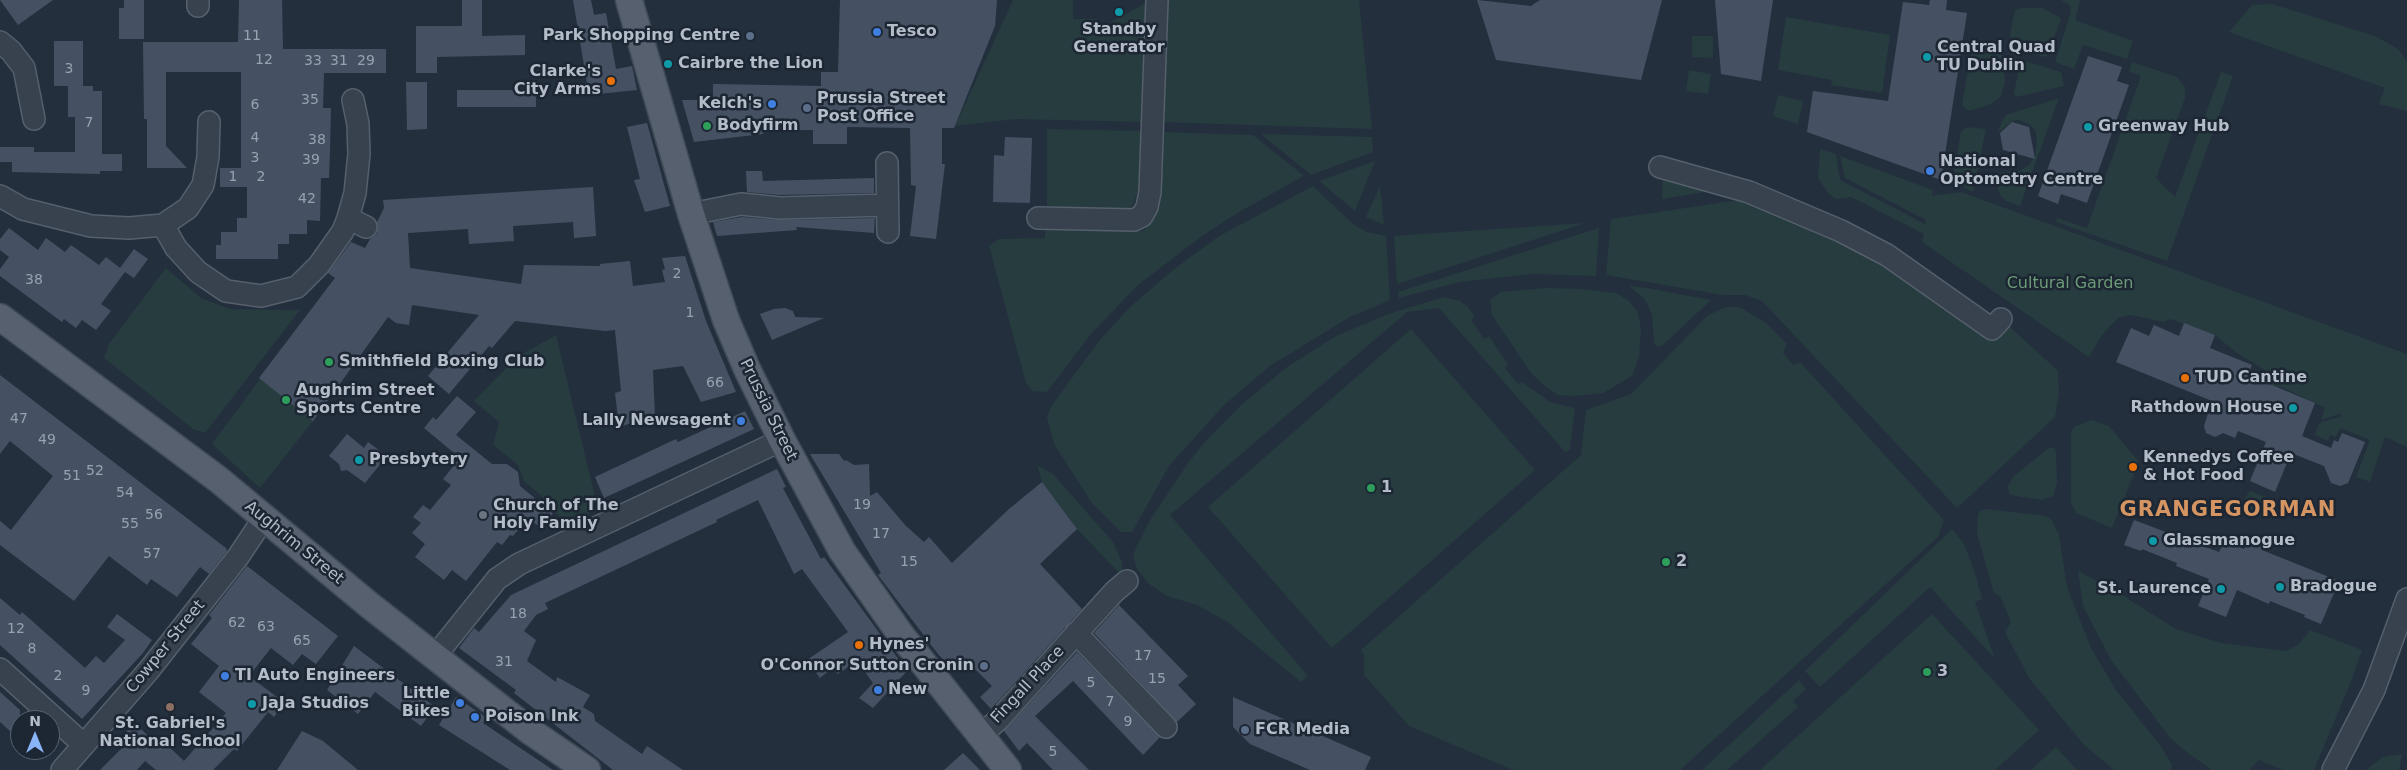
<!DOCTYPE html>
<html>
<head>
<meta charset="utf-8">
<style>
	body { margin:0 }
	#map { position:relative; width:2407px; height:770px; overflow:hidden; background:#242f3e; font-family:"DejaVu Sans",sans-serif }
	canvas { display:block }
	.north { position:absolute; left:10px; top:710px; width:50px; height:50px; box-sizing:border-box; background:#1d2633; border:1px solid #59626f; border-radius:50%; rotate:0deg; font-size:14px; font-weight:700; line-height:20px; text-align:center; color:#b4bcc9 }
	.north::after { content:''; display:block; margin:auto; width:18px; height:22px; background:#8ab4f8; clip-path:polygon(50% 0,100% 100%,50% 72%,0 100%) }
</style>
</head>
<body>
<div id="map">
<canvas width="2407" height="770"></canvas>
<div class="north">N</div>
</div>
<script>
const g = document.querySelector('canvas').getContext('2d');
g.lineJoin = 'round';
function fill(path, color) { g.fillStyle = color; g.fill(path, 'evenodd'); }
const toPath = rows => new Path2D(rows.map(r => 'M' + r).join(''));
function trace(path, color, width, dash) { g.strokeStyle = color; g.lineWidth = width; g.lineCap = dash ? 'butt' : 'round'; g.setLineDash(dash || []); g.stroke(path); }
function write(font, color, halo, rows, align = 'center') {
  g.font = font + ' "DejaVu Sans",sans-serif'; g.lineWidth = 5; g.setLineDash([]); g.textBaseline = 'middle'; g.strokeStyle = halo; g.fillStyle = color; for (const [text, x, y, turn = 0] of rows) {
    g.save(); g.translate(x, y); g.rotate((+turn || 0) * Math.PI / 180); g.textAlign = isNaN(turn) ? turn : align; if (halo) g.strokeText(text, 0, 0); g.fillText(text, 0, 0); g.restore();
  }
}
fill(toPath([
	[1013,0,1073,0,1073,19,1097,19,1102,27,1148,2,1146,122,1015,119,955,126],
	[1168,0,1359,0,1372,129,1161,122],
	[2061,0,2080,0,2075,20,2133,41,2127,59,2083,45,2074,69,2055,62,2070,15,2071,6],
	[2272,4,2375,36,2398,49,2407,61,2407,111,2379,104,2385,88,2229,32,2252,5],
	[2022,8,2042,8,2059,17,2061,20,2046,57,2021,52,2011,44,2010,33,2015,10],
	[1786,17,1890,35,1882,93,1831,85,1832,80,1778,70],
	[1692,36,1713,36,1713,58,1692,57],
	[1978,44,2003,55,2005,83,2000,98,1989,105,1972,110,1967,110,1962,105,1972,47],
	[2021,60,2061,72,2064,86,2016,97,2014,93],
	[2132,62,2177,77,2185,87,2185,98,2156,178,2175,197,2221,72,2233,76,2167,261,2056,222,2057,218,2087,228,2141,76,2129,71],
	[1689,70,1711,74,1708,94,1686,91],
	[1778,95,1803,101,1798,124,1773,116],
	[2059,98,2020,206,2006,201,2000,195,1997,185,1997,173,2021,170,2029,165,2035,156,2037,140,2035,130,2029,124,2018,120,2012,121,1998,133,2002,121,2006,115],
	[1967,127,1986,129,1973,192,1953,181,1961,131],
	[1047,129,1144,131,1143,179,1132,207,1123,210,1047,206],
	[1160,132,1253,135,1304,176,1239,212,1202,236,1138,285,1091,334,1047,392,1032,391,1026,383,989,246,999,239,1045,238,1045,230,1143,231,1154,218,1160,206],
	[1261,134,1372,137,1373,152,1311,175],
	[1820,149,1836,154,1840,180,1925,224,1926,220,1845,178,1840,156,1933,190,1932,196,1961,192,2407,354,2407,447,2385,437,2370,482,2356,477,2370,440,2340,428,2336,437,2330,435,2328,441,2315,435,2319,423,2342,416,2339,414,2321,420,2325,408,2279,386,2272,403,2267,396,2268,372,2237,353,2215,335,2170,319,2164,322,2130,315,2118,318,2102,335,2089,357,1922,242,1924,234,1851,197,1836,199,1829,194,1818,178],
	[1375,161,1355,211,1319,181],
	[1663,175,1710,191,1662,199],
	[1313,186,1354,225,1367,232,1386,236,1390,300,1348,318,1270,366,1224,405,1169,466,1132,532,1121,532,1092,503,1054,444,1047,417,1052,405,1099,341,1131,306,1173,270,1219,236],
	[1380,186,1384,224,1384,225,1366,217],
	[1746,199,1812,225,2008,325,2058,371,2059,394,2055,417,1957,508,1762,301,1745,295,1723,295,1606,275,1611,219],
	[1585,223,1539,238,1397,284,1394,236],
	[1599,228,1596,276,1532,274,1459,282,1399,298,1398,292],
	[166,268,201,298,230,309,300,310,205,433,193,429,104,358,109,344],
	[330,284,383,324,313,421,260,488,212,444],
	[1629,286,1647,288,1711,300,1662,346,1656,346,1654,343,1652,314,1644,298],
	[1547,288,1581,289,1616,293,1628,300,1638,312,1641,329,1639,357,1632,376,1603,393,1575,396,1558,395,1542,384,1531,373,1492,315,1490,300,1501,292],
	[1444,297,1460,301,1468,307,1475,317,1471,320,1484,339,1489,336,1508,365,1505,368,1518,384,1522,382,1550,402,1575,408,1570,449,1566,453,1439,308,1407,312,1170,515,1308,676,1301,682,1226,621,1197,605,1167,596,1149,584,1137,569,1133,555,1135,550,1150,520,1186,466,1202,445,1241,405,1287,367,1336,336,1391,313],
	[1726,307,1739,307,1765,322,1787,344,1783,353,1793,365,1800,362,1944,520,1938,537,1680,770,1513,770,1409,726,1364,675,1364,655,1361,650,1581,455,1586,410,1631,394,1707,316],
	[1411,329,1535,470,1332,648,1208,507],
	[556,335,598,509,566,525,547,501,524,481,517,464,493,445,499,422,474,401,517,357],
	[2091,420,2109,426,2139,462,2112,528,2076,513,2071,503,2071,432,2074,427],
	[2050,447,2055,449,2056,453,2057,483,2053,496,2042,500,2010,495,2007,487,2015,475],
	[1037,465,1053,474,1113,542,1122,562,1122,576,1077,529,1042,482],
	[2250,491,2268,498,2271,501,2267,513,2255,516,2248,512,2245,508,2244,499],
	[1985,509,2046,516,2052,520,2059,535,2067,587,2091,648,2116,690,2159,744,2172,764,2171,770,2114,770,2084,745,2029,678,2005,632,2011,622,2000,596,1994,593,1977,533,1978,515,1980,511],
	[1952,529,1964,544,1975,573,1982,599,1975,602,1995,659,1930,587,1820,687,1805,671],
	[2078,571,2109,587,2176,629,2221,643,2286,651,2298,645,2310,630,2362,650,2350,684,2314,770,2283,770,2259,760,2249,770,2212,770,2189,754,2171,739,2111,660,2083,606],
	[1932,614,2039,730,1995,770,1760,770],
	[1799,680,1806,689,1793,701,1798,707,1727,770,1702,770],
	[2056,747,2077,770,2031,770],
	[2402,754,2399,770,2366,770,2383,757]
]), '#263c3f');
fill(toPath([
	[0,0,53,0,18,25],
	[124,0,144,0,144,39,119,39,119,8,124,8],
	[239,0,282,0,283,49,386,49,386,73,324,73,323,108,331,108,330,150,329,178,321,178,320,221,307,220,307,234,289,234,289,244,278,244,278,259,216,259,216,245,221,245,221,232,237,232,237,218,247,218,247,187,220,187,220,168,241,168,241,72,166,72,166,146,187,168,147,168,147,119,144,119,143,42,238,42],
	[462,0,482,0,482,36,525,35,525,55,437,57,437,73,416,73,416,26,462,26],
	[573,0,591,0,594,15,606,13,616,69,632,66,637,90,589,95],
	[840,0,997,0,995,26,954,128,942,128,942,164,945,164,936,239,910,236,916,186,911,185,910,128,847,127,847,144,813,144,813,130,764,130,763,134,694,142,682,100,713,100,713,84,821,86,821,72,838,72],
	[1477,0,1531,6,1540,0,1662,0,1641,80,1496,60],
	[1715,0,1773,0,1761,81,1721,74],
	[1930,0,1947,0,1946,10,1967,13,1941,180,1807,132,1813,91,1888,101,1903,2,1929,5],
	[54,41,83,41,83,86,93,86,93,91,102,91,102,154,122,154,122,171,100,171,100,174,12,172,12,162,0,162,0,147,34,147,34,152,75,152,75,117,68,117,68,86,54,86],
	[2088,56,2122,67,2117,81,2129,85,2087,203,2061,194,2058,204,2038,196],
	[406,82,427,82,427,129,407,130],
	[457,90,536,90,536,107,457,107],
	[2012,122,2029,127,2035,159,2003,150,2000,133],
	[647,123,670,206,645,212,634,180,640,179,627,127],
	[1005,137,1032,138,1030,203,993,202,994,155,1004,156],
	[746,171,762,171,763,181,874,178,874,193,780,195,747,192],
	[593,187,596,236,574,238,573,222,513,226,514,241,469,244,468,229,408,233,410,268,521,284,524,265,600,266,600,264,630,261,633,286,665,282,662,270,665,269,662,258,685,256,706,321,736,392,701,402,683,366,653,370,655,416,619,427,615,393,621,391,615,330,605,331,515,321,492,348,489,346,449,394,428,376,479,315,412,305,409,325,396,323,388,317,313,421,259,378,335,278,328,273,351,242,365,248,370,239,377,233,377,222,384,208,383,200],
	[742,217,780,220,875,218,874,233,796,227,797,230,717,236,713,222],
	[9,228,38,250,46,238,65,252,71,245,99,265,106,257,120,268,134,249,148,259,134,278,125,272,101,304,111,311,96,330,82,320,76,328,64,319,62,322,0,276,0,269,9,257,0,250,0,239],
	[785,308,793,311,795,317,824,318,772,340,760,314,774,309],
	[2184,323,2215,335,2210,348,2252,365,2248,375,2315,403,2302,436,2331,448,2334,440,2338,442,2342,433,2365,442,2348,483,2340,486,2331,483,2324,466,2291,453,2275,492,2250,481,2266,442,2238,431,2235,438,2223,433,2215,437,2206,433,2204,426,2212,401,2116,362,2131,328,2149,336,2154,325,2179,336],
	[0,375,226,548,227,551,209,574,200,567,177,597,151,579,147,585,109,556,74,601,0,545,0,521,11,530,53,476,10,441,0,454],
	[457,396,476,412,456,435,492,464,507,464,518,472,520,486,553,513,541,528,528,518,513,536,510,535,502,545,497,542,466,581,452,570,444,580,415,557,425,544,412,533,421,523,413,517,423,505,430,510,451,485,443,479,460,458,424,428,433,417,436,420],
	[745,411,754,429,604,498,595,477,676,439,678,442],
	[347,434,364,448,368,442,387,456,365,483,347,470,341,471,339,464,329,456],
	[810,454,839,454,844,461,846,460,854,465,869,464,870,496,877,492,906,526,924,542,929,537,952,563,1009,509,1042,482,1077,529,1040,564,1082,609,991,709,980,697,992,686,965,659,953,670,938,654,878,575,881,573],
	[777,469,786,487,783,488,821,559,824,557,907,671,873,708,859,698,873,683,857,661,838,674,831,669,820,678,807,660,848,632,802,569,794,574,758,500,716,520,717,522,545,603,548,609,536,615,524,631,536,640,527,661,556,682,557,677,590,695,583,707,594,714,595,721,642,754,647,746,683,770,613,770,514,693,516,690,459,648,474,628,479,632,511,595],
	[2134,520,2219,552,2222,546,2227,548,2229,543,2244,549,2248,538,2264,544,2262,550,2339,581,2321,624,2304,617,2305,615,2270,601,2269,604,2237,590,2226,617,2198,606,2209,579,2176,566,2177,563,2142,549,2141,551,2124,545],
	[247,566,338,636,316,664,302,654,293,665,271,648,249,676,285,703,274,717,268,712,237,751,234,749,213,770,156,770,145,761,137,770,100,770,126,744,120,738,135,723,157,745,162,740,184,761,226,713,199,692,219,666,191,644,212,618,209,615],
	[0,598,20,615,22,612,85,668,96,656,104,663,125,640,107,627,117,614,152,640,143,653,82,719,0,645],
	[1119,605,1188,676,1178,685,1196,704,1177,722,1094,633],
	[354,646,435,707,421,726,375,692,358,714,327,690],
	[1077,652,1160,737,1143,755,1073,681,1035,716,1089,770,1053,770,1027,743,1019,751,1004,731],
	[0,692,20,710,20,740,0,722],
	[456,697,487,718,483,723,553,770,510,770,439,725],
	[1233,697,1371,757,1365,770,1310,770,1250,744,1233,727],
	[302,731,323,741,358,770,277,770],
	[963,753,980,770,944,770]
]), '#455162');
const minor = toPath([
	[198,6,198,0],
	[0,42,11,51,24,68,34,119],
	[887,163,888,232],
	[1660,167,1749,192,1841,231,1887,255,1992,329,2001,319],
	[0,196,23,209,91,226,129,228,163,225,188,208,203,185,208,157,209,122],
	[691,214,741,204,780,208,887,205],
	[348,218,366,227],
	[1038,218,1134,220,1142,216,1147,207,1150,192,1157,0],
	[163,225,176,248,198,272,226,291,261,296,297,287,319,265,343,231,348,218,355,193,359,154,358,124,353,100],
	[1076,633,1166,727],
	[436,655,497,579,519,564,782,440],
	[0,669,84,745],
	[980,736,998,720,1114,592,1127,581],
	[62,770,149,670,238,557,264,518],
	[2333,770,2374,690,2407,599]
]);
const major = toPath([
	[629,0,691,214,726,320,747,369,782,440,842,551,901,635,1008,770],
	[0,317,219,480,368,604,530,731,587,770]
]);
trace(minor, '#565f6c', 24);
trace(major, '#414a57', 29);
trace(minor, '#38414e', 21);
trace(major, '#56606e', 26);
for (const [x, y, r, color] of [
	[1119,12,5,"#0f9aa8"],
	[877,32,5,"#3f7fe0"],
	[750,36,5,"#5c6f8a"],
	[1927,57,5,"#0f9aa8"],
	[668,64,5,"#0f9aa8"],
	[611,81,5,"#e8710a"],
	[772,104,5,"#3f7fe0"],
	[807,108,5,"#5c6f8a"],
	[707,126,5,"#2e9e5b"],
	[2088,127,5,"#0f9aa8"],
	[1930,171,5,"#3f7fe0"],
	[329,362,5,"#2e9e5b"],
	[2185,378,5,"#e8710a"],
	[286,400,5,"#2e9e5b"],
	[2293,408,5,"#0f9aa8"],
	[741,421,5,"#3f7fe0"],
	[359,460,5,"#0f9aa8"],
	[2133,467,5,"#e8710a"],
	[1371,488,5,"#2e9e5b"],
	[483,515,5,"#6b7280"],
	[2153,541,5,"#0f9aa8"],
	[1666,562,5,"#2e9e5b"],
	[2280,587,5,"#0f9aa8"],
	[2221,589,5,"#0f9aa8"],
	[859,645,5,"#e8710a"],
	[984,666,5,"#5c6f8a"],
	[1927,672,5,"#2e9e5b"],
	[225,676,5,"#3f7fe0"],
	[878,690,5,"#3f7fe0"],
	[460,703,5,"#3f7fe0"],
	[252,704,5,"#0f9aa8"],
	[170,707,5,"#8d6e63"],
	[475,717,5,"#3f7fe0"],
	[1245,730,5,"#5c6f8a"]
]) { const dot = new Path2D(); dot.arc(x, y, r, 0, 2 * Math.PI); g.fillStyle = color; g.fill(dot); trace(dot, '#1d2633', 2); }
write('14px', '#98a1af', null, [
	["11",252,36],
	["12",264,60],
	["33",313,61],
	["31",339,61],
	["29",366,61],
	["3",69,69],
	["35",310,100],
	["6",255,105],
	["7",89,123],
	["4",255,138],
	["38",317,140],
	["3",255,158],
	["39",311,160],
	["1",233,177],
	["2",261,177],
	["42",307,199],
	["2",677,274],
	["38",34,280],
	["1",690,313],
	["66",715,383],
	["47",19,419],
	["49",47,440],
	["52",95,471],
	["51",72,476],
	["54",125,493],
	["19",862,505],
	["56",154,515],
	["55",130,524],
	["17",881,534],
	["57",152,554],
	["15",909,562],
	["18",518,614],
	["62",237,623],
	["63",266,627],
	["12",16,629],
	["65",302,641],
	["8",32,649],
	["17",1143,656],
	["31",504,662],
	["2",58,676],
	["15",1157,679],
	["5",1091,683],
	["9",86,691],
	["7",1110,702],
	["9",1128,722],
	["5",1053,752]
]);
write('bold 16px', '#b4bcc9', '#1d2633', [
	["Standby",1119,30,"center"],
	["Generator",1119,48,"center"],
	["Tesco",887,32],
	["Park Shopping Centre",740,36,"right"],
	["Central Quad",1937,48],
	["TU Dublin",1937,66],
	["Cairbre the Lion",678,64],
	["Clarke's",601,72,"right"],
	["City Arms",601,90,"right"],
	["Prussia Street",817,99],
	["Post Office",817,117],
	["Kelch's",762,104,"right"],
	["Bodyfirm",717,126],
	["Greenway Hub",2098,127],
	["National",1940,162],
	["Optometry Centre",1940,180],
	["Smithfield Boxing Club",339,362],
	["TUD Cantine",2195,378],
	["Aughrim Street",296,391],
	["Sports Centre",296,409],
	["Rathdown House",2283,408,"right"],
	["Lally Newsagent",731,421,"right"],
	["Kennedys Coffee",2143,458],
	["& Hot Food",2143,476],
	["Presbytery",369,460],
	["1",1381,488],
	["Church of The",493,506],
	["Holy Family",493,524],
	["Glassmanogue",2163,541],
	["2",1676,562],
	["Bradogue",2290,587],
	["St. Laurence",2211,589,"right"],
	["Hynes'",869,645],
	["O'Connor Sutton Cronin",974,666,"right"],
	["3",1937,672],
	["TI Auto Engineers",235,676],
	["New",888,690],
	["Little",450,694,"right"],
	["Bikes",450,712,"right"],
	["JaJa Studios",262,704],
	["Poison Ink",485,717],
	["St. Gabriel's",170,724,"center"],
	["National School",170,742,"center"],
	["FCR Media",1255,730]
], 'left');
write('16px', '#6b9a76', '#1d2633', [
	["Cultural Garden",2070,284]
]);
write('16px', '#b4bcc9', '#1d2633', [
	["Prussia Street",768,410,64],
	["Aughrim Street",294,543,39],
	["Cowper Street",166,647,-51],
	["Fingall Place",1028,685,-47]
]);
g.letterSpacing = '1px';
write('bold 21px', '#d59563', '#1d2633', [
	["GRANGEGORMAN",2228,511]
]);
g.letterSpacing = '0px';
</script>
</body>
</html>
